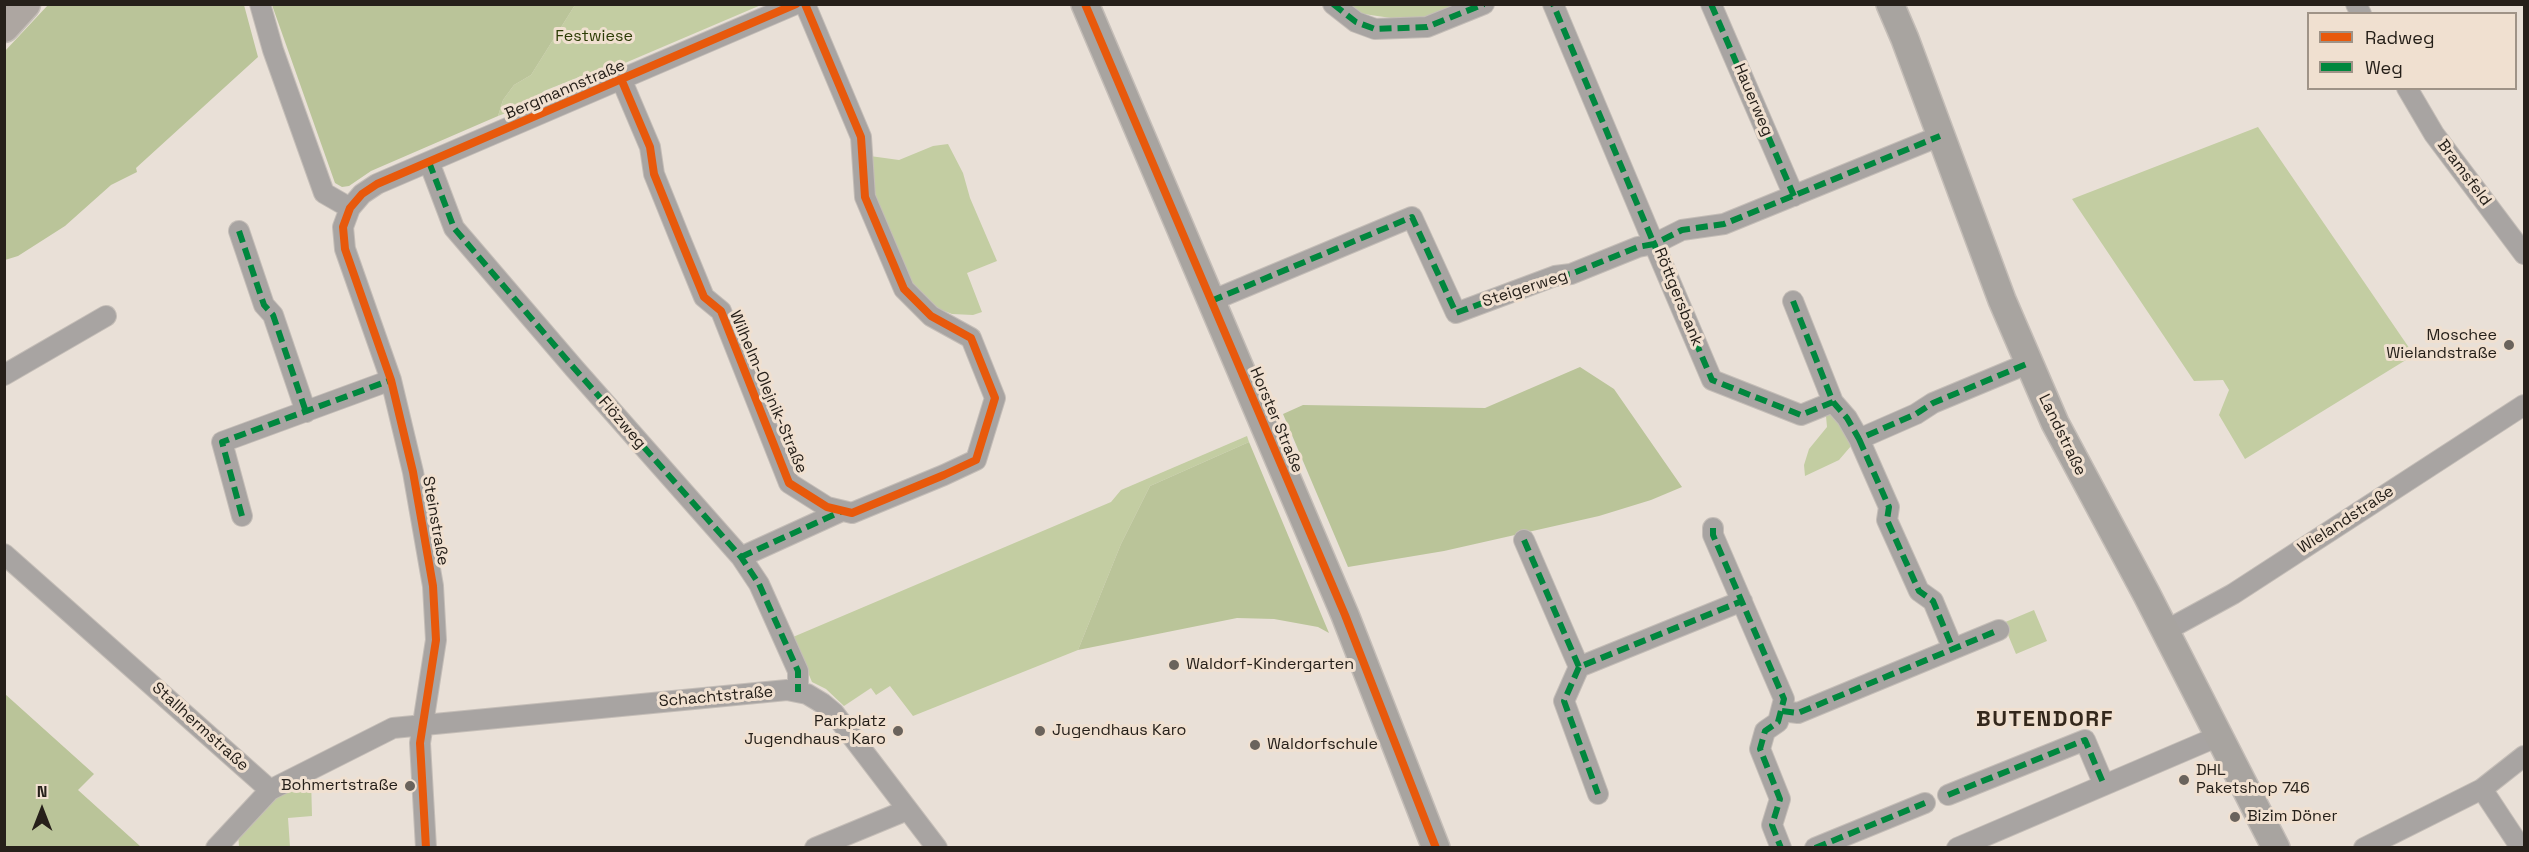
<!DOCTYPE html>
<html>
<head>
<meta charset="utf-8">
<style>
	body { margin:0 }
	#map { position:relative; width:2529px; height:852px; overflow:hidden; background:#e9e0d7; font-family:"Space Grotesk",sans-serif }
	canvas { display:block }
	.frame { position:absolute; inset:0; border:6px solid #26201a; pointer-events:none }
	.legend { position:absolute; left:2307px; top:12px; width:210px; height:78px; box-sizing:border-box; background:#f0e0d0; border:2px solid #9f9387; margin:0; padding:8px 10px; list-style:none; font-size:18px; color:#26201a }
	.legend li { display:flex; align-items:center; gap:12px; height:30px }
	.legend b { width:30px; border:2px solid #9f9387 }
	.north { position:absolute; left:12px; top:780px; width:60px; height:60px; -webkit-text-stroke:4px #f0e0d0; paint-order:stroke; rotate:0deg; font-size:16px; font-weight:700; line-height:24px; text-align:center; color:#26201a }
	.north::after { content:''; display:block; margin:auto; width:21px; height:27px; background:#26201a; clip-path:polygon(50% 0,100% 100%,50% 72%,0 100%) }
</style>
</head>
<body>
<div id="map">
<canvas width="2529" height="852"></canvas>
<div class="frame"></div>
<ul class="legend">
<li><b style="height:8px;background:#e8590c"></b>Radweg</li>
<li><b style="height:8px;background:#00873e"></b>Weg</li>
</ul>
<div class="north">N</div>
</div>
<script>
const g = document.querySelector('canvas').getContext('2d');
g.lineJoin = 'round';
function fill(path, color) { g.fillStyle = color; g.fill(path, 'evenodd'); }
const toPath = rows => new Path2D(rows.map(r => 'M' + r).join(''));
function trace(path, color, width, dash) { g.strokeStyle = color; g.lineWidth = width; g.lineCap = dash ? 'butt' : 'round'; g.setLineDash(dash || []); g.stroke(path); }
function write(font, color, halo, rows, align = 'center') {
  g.font = font + ' "Space Grotesk",sans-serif'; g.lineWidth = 6; g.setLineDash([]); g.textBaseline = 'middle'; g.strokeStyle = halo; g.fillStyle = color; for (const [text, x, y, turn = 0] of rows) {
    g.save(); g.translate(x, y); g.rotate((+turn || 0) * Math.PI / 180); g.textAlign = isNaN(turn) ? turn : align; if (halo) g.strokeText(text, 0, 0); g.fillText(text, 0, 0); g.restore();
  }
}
fill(toPath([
	[575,5,761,5,625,63,594,71,544,91,530,104,498,116,503,100,514,85,531,75],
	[1342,5,1468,5,1425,23,1357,13],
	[2258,127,2414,355,2245,459,2219,415,2229,390,2223,380,2194,381,2072,199],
	[948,144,963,173,970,198,997,261,967,273,982,312,973,315,952,314,929,305,909,280,873,195,870,156,899,160,933,146],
	[1829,413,1840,423,1851,446,1839,460,1805,476,1804,465,1809,449,1827,427,1826,416],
	[1247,436,1249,442,1150,486,1121,544,1078,650,913,716,890,686,876,695,871,688,844,706,826,689,812,682,793,637,1111,502,1121,490],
	[2034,610,2047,641,2016,654,2003,623],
	[311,778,312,816,288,818,290,847,239,847,238,832,272,796]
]), '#c3cda2');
fill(toPath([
	[48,5,244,5,258,57,136,168,137,172,111,185,65,226,18,256,5,260,5,51],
	[272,5,272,4,575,5,531,75,514,85,503,100,498,116,371,171,349,186,342,187,335,183],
	[1580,367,1614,389,1682,487,1651,500,1599,516,1444,551,1348,567,1283,414,1303,405,1485,408],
	[1249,442,1329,633,1318,627,1274,619,1237,618,1078,650,1121,544,1150,486],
	[5,694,94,774,78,790,140,846,139,847,5,847]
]), '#bac499');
const street = toPath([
	[260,4,273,50,324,193,350,208],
	[1333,4,1356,22,1375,29,1427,27,1484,4],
	[1711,4,1794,196],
	[2356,4,2361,14],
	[622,81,650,147,654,174,679,236,704,297,721,311,789,483,827,507,852,513,944,475,976,460,995,398,971,338,931,316,904,289,865,197,861,137,805,4],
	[2407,88,2434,134,2524,254],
	[429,162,454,228,574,368,741,557,759,584,798,671,798,692],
	[239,231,264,305,273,315,306,412],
	[1211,301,1412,217,1456,313,1555,276,1571,274,1638,247,1654,244,1553,4],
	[1793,301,1833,402,1801,415,1712,380,1654,244,1682,230,1724,224,1940,136],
	[4,375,106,316],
	[1833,402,1847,418,1859,439,1916,414,1933,403,2029,363],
	[1859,439,1889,507,1887,520,1919,591,1933,601,1953,649],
	[242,516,222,442,391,380],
	[1713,528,1713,535,1784,699,1778,722,1765,731,1760,749,1780,799,1772,825,1781,848],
	[1524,540,1579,667,1742,601],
	[4,554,270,790],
	[741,557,842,511],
	[2165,631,2233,594,2524,405],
	[1579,667,1564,701,1598,794],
	[1782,711,1798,713,1999,630],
	[2482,789,2521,848],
	[1948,795,2085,740,2104,785],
	[216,848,270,790,393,728,787,690,807,694,822,703,834,713,937,848],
	[426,848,420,743,436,640,433,586,413,472,391,380,345,249,343,227,350,208,362,194,377,184,796,4],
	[815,848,907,810],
	[1815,848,1925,803],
	[1957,848,2219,736],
	[2364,848,2482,789,2524,756]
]);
const secondary = toPath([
	[1085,4,1345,615,1436,848],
	[1890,4,1905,39,2002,300,2055,423,2147,595,2276,848]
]);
const primary = toPath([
	[4,27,25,4]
]);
trace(street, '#c4bdb7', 22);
trace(secondary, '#c4bdb7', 30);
trace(primary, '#c4bdb7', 33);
trace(street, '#a8a4a2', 20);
trace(secondary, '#a8a4a0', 27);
trace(primary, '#ada6a1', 30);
trace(toPath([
	[1333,4,1356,22,1375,29,1427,27,1484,4],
	[1711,4,1794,196],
	[429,162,454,228,574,368,741,557,759,584,798,671,798,692],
	[239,231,264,305,273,315,306,412],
	[1211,301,1412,217,1456,313,1555,276,1571,274,1638,247,1654,244,1553,4],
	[1793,301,1833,402,1801,415,1712,380,1654,244,1682,230,1724,224,1940,136],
	[1833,402,1847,418,1859,439,1916,414,1933,403,2029,363],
	[1859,439,1889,507,1887,520,1919,591,1933,601,1953,649],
	[242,516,222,442,391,380],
	[1713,528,1713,535,1784,699,1778,722,1765,731,1760,749,1780,799,1772,825,1781,848],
	[1524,540,1579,667,1742,601],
	[741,557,842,511],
	[1579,667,1564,701,1598,794],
	[1782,711,1798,713,1999,630],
	[1948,795,2085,740,2104,785],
	[1815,848,1925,803]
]), '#00873e', 6, [12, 6]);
trace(toPath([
	[1085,4,1345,615,1436,848],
	[622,81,650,147,654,174,679,236,704,297,721,311,789,483,827,507,852,513,944,475,976,460,995,398,971,338,931,316,904,289,865,197,861,137,805,4],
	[426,848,420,743,436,640,433,586,413,472,391,380,345,249,343,227,350,208,362,194,377,184,796,4]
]), '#e8590c', 8);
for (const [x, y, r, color] of [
	[2509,345,6,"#6a635c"],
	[1174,665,6,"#6a635c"],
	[898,731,6,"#6a635c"],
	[1040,731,6,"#6a635c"],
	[1255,745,6,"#6a635c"],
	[2184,780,6,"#6a635c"],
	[410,786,6,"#6a635c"],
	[2235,817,6,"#6a635c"]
]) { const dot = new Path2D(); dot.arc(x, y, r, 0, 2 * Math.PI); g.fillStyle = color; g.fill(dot); trace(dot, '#f0e0d0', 2); }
write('16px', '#2d3c06', '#f0e0d0', [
	["Festwiese",594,37]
]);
write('16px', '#26201a', '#f0e0d0', [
	["Bergmannstraße",565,90,-23],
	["Hauerweg",1753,100,67],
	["Bramsfeld",2464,173,53],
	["Steigerweg",1525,289,-18],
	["Röttgersbank",1678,297,68],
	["Wilhelm-Olejnik-Straße",768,392,67],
	["Horster Straße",1276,420,67],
	["Flözweg",622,423,49],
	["Landstraße",2062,435,64],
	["Wielandstraße",2346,520,-33],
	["Steinstraße",435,521,80],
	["Schachtstraße",716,697,-5],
	["Stallhermstraße",200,727,42]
]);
write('16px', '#26201a', '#f0e0d0', [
	["Moschee",2497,336,"right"],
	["Wielandstraße",2497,354,"right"],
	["Waldorf-Kindergarten",1186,665],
	["Parkplatz",886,722,"right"],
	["Jugendhaus- Karo",886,740,"right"],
	["Jugendhaus Karo",1052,731],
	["Waldorfschule",1267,745],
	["DHL",2196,771],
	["Paketshop 746",2196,789],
	["Bohmertstraße",398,786,"right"],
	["Bizim Döner",2247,817]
], 'left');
g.letterSpacing = '1.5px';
write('bold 22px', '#34281c', '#f0e0d0', [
	["BUTENDORF",2045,720]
]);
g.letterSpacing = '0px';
</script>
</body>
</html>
